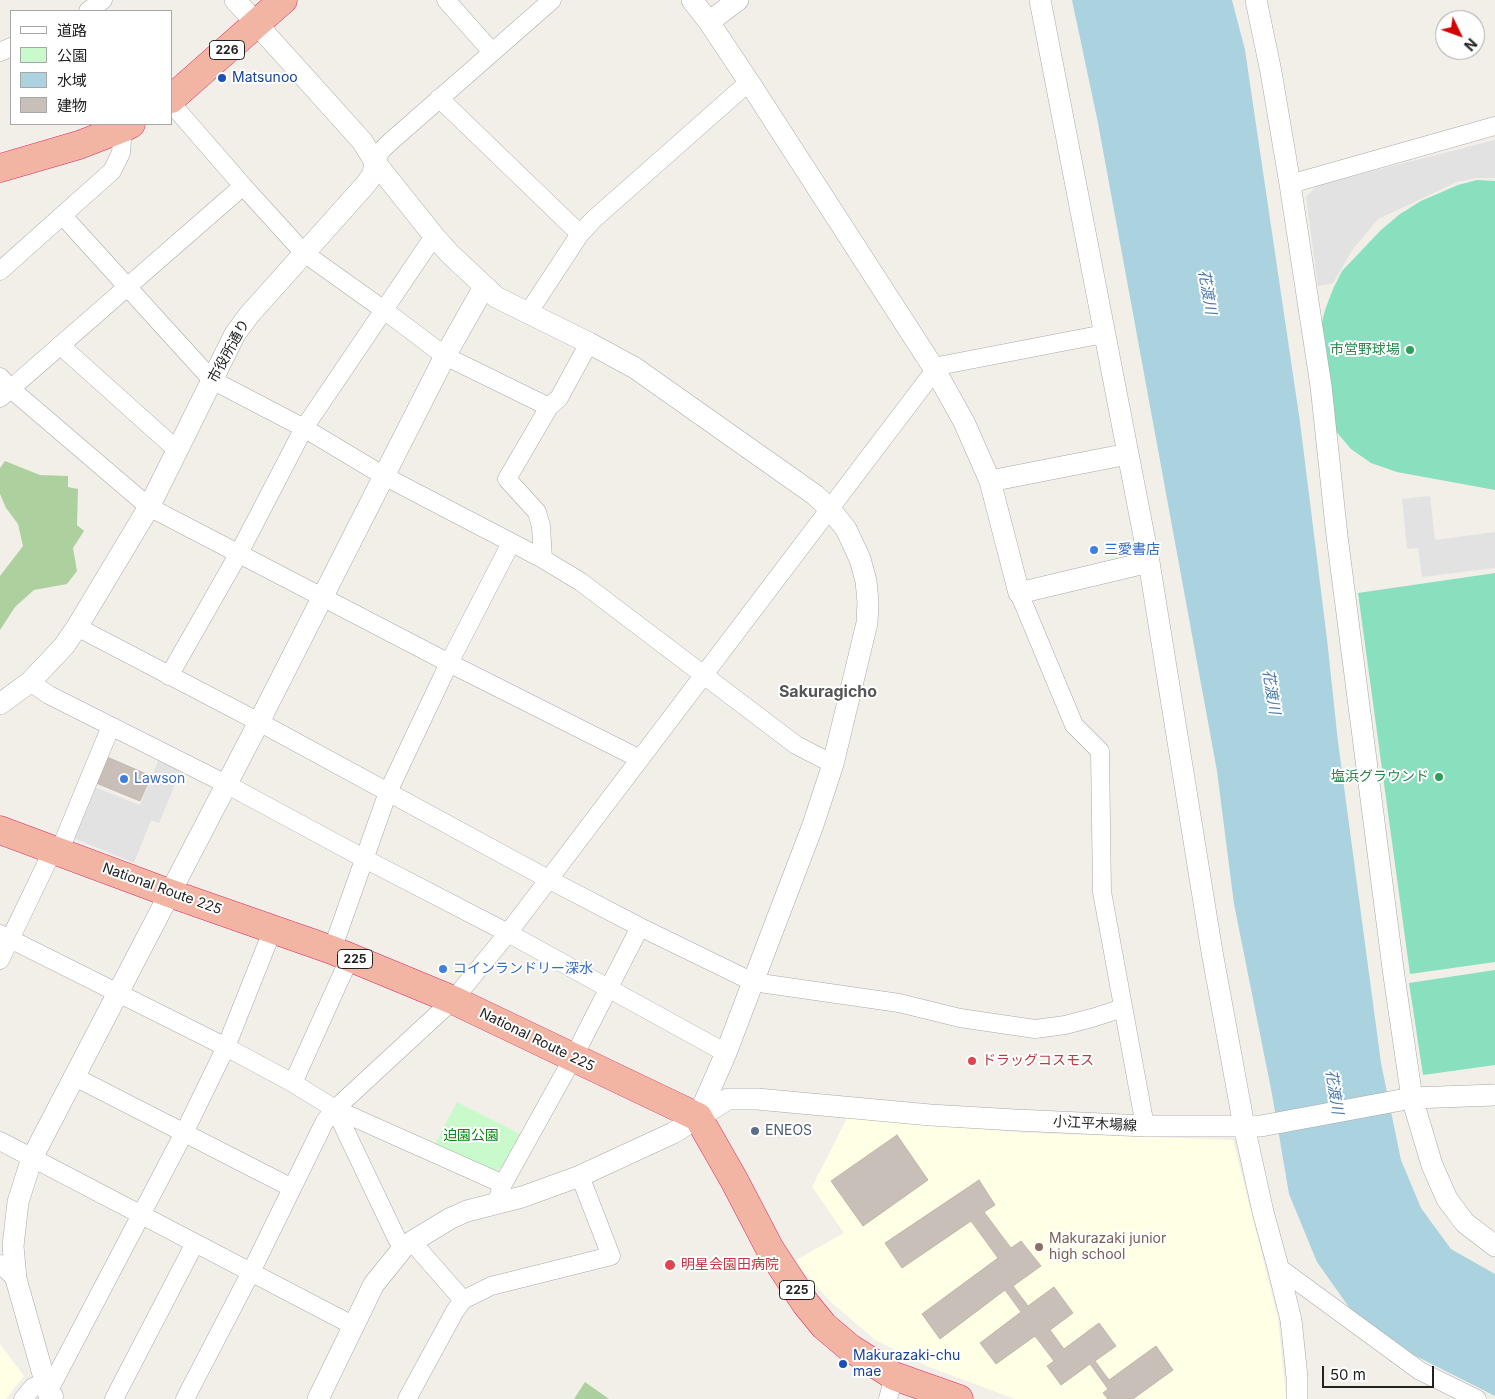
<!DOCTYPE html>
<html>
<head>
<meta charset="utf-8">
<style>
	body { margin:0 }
	#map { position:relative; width:1495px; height:1399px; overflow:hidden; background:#f2efe9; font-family:Inter,"Noto Sans JP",sans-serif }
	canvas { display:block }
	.legend { position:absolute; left:10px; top:10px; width:162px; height:115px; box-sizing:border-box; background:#fff; border:1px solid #a7a7a7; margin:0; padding:6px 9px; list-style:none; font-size:15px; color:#222 }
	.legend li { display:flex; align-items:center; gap:10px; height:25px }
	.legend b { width:25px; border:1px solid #a7a7a7 }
	.north { position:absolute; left:1435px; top:10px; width:50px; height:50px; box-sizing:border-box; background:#fff; border:1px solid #a7a7a7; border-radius:50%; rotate:132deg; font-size:14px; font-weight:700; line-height:20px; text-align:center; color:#222 }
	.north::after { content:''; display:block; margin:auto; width:18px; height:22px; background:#d40000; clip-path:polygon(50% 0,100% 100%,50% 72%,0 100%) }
	.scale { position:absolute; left:1322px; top:1366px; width:112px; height:22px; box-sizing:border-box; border:2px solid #222; border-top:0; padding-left:6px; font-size:15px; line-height:18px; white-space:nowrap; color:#222; -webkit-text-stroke:4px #fff; paint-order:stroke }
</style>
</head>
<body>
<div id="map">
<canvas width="1495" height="1399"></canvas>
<ul class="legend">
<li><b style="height:6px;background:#fff"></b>道路</li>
<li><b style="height:14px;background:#c8facc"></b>公園</li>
<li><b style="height:14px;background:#aad3df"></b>水域</li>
<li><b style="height:14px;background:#c7bfb8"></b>建物</li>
</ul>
<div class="north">N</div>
<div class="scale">50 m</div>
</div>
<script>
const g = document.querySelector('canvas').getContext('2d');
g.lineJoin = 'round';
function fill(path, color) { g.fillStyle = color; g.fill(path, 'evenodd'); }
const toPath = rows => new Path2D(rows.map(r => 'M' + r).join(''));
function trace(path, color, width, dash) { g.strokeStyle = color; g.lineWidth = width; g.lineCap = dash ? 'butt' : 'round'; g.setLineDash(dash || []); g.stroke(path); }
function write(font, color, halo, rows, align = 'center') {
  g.font = font + ' Inter,"Noto Sans JP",sans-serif'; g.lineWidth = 4; g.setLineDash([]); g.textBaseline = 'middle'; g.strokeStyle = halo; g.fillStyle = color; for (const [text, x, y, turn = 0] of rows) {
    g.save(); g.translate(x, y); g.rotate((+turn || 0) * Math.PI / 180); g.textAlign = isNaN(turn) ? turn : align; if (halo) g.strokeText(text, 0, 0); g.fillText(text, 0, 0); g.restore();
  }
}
fill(toPath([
	[847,1118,1028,1133,1233,1140,1278,1319,1286,1399,1015,1399,929,1367,875,1340,830,1301,794,1261,844,1233,812,1187],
	[0,1344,24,1376,6,1399,0,1399]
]), '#ffffe5');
fill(toPath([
	[5,461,40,475,68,476,68,487,78,489,77,525,84,531,73,548,77,571,67,584,34,590,15,607,0,630,0,576,23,546,18,524,6,508,0,494,0,468],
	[585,1382,609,1399,574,1399]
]), '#add19e');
fill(toPath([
	[457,1102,520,1134,503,1168,490,1172,435,1144]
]), '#c8facc');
fill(toPath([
	[1477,180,1495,181,1495,490,1397,472,1371,463,1351,449,1334,429,1321,326,1325,310,1333,289,1342,271,1381,230,1400,214,1421,201,1458,185],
	[1495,573,1495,962,1410,974,1358,593],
	[1495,970,1495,1065,1423,1075,1409,983]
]), '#88e0be');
fill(toPath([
	[1495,140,1495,178,1476,178,1457,182,1378,219,1353,249,1333,283,1318,286,1306,197,1318,185],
	[1430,496,1435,540,1495,532,1495,568,1422,577,1418,548,1407,549,1402,499],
	[158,761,181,770,159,823,151,820,134,863,71,837,92,786,140,805]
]), '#e2e2e2');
fill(toPath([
	[1072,0,1232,0,1245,50,1300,422,1327,639,1338,742,1381,1063,1401,1160,1421,1208,1451,1249,1495,1274,1495,1396,1402,1349,1351,1310,1317,1262,1289,1194,1272,1094,1234,904,1217,771,1098,123]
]), '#aad3df');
const building = toPath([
	[107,757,151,776,140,801,96,783,107,757],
	[897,1135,928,1180,863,1226,831,1181,897,1135],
	[979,1180,995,1205,984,1212,1011,1248,1021,1241,1041,1266,1013,1286,1028,1306,1054,1287,1073,1313,1050,1330,1064,1349,1099,1323,1116,1346,1095,1361,1109,1380,1156,1346,1173,1370,1133,1399,1108,1399,1103,1393,1108,1389,1090,1364,1061,1385,1047,1366,1054,1361,1035,1336,996,1364,980,1343,1021,1312,1005,1290,940,1339,922,1314,998,1258,971,1221,902,1268,885,1243,979,1180]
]);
fill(building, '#c7bfb8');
trace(building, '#c4b6ab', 1);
const minor = toPath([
	[446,0,492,52],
	[88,11,103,0],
	[0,52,11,47],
	[439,98,580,234],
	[171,103,243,186,304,253,384,310,445,356,549,407],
	[375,162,381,151,389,143,552,0],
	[1290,184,1495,126],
	[63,216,212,380,304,428,384,476,543,559,581,582,796,745,833,764],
	[0,271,112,171,121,153,123,128],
	[528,313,580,234,594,219,749,82],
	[60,345,177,450],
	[933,367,1104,334],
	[0,377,11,389,149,507,449,663,640,759],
	[0,398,243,186],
	[543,559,541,526,537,512,507,479,549,407,559,398,589,343],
	[1019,593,1074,725,1100,751,1102,892,1145,1126],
	[77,627,259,722,548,879,640,927,753,982,899,1003,960,1018,1035,1029,1065,1025,1092,1018,1123,1008],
	[169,676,238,555,304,428,434,236],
	[30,682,49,695,226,784,365,859,508,933,726,1053],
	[59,852,111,726],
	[0,934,226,1047,293,1083,335,1109,503,1184],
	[332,950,388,792,449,663,511,543],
	[0,960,53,850],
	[73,1076,292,1188],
	[293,1083,350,957],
	[335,1109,397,1239,404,1247],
	[0,1141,354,1326],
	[499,1195,503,1184,573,1058,640,927],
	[413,1241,420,1251,463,1300],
	[0,1264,16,1279],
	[1278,1267,1420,1371,1477,1399],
	[54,1396,48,1392,184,1133,226,1047,273,929],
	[23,1399,33,1387,45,1382],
	[114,1399,195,1243],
	[185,1399,251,1272,325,1121,335,1109,453,1000,508,933,935,370],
	[407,1399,455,1311,463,1300,491,1286,611,1256,580,1176],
	[888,1399,894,1376]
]);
const tertiary = toPath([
	[692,0,709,22,749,82,935,370,964,422,990,481,1019,593,1149,562],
	[1040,0,1149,562,1212,952,1244,1126,1263,1212,1278,1267,1291,1320,1297,1377,1297,1399],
	[1256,0,1271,72,1290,184,1321,386,1337,536,1394,976,1412,1098,1432,1165,1447,1199,1465,1223,1495,1246],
	[709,22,738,0],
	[375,162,434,236,450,254,496,297,589,343,635,368,815,495,830,509,846,529,860,559,866,581,868,602,867,623,833,764,813,825,753,982,726,1053,698,1117],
	[990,481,1128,454],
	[0,704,30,682,64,646,77,627,149,507,235,334,249,315,366,184,373,174,375,162,362,141,235,0],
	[50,1399,16,1279,13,1246,18,1202,32,1158,259,722,445,356,484,287],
	[318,1399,374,1284,404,1247,413,1241,451,1218,467,1211,522,1197,580,1176,673,1133,728,1099,757,1099,930,1115,1015,1120,1145,1126,1261,1126,1412,1098,1495,1095]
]);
const trunk = toPath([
	[171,99,283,0],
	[0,168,79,145,123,128,131,124],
	[0,830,169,893,332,950,453,1000,698,1117,734,1180,770,1249,806,1304,824,1326,850,1348,894,1376,959,1399]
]);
trace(minor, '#a9a9a9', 19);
trace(tertiary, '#a9a9a9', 22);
trace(trunk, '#dc2a67', 29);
trace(minor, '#fff', 18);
trace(tertiary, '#fff', 21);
trace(trunk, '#f2b4a3', 28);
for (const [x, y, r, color] of [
	[222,78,5,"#1a4fb4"],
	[1410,350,5,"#2e9e5b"],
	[1094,550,5,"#3f7fe0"],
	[1439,777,5,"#2e9e5b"],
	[124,779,5,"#3f7fe0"],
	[443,969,5,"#3f7fe0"],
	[972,1061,5,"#e0444e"],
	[755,1131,5,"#5c6f8a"],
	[1039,1247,5,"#8d6e63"],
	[670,1265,6,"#e0444e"],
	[843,1364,5,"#1a4fb4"]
]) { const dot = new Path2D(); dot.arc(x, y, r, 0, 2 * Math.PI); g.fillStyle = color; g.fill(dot); trace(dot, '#fff', 2); }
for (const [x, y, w] of [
	[227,50,35],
	[355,959,35],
	[797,1290,35]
]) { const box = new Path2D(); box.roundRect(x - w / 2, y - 9.5, w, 19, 4); g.fillStyle = '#fff'; g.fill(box); trace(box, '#222', 1); }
write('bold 12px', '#222', null, [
	["226",227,50],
	["225",355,959],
	["225",797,1290]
]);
write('14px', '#164399', '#fff', [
	["Matsunoo",232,78],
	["Makurazaki-chu",853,1356],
	["mae",853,1372]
], 'left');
write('14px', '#27864d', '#fff', [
	["市営野球場",1400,350],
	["塩浜グラウンド",1429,777]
], 'right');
write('14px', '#222', '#fff', [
	["市役所通り",229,351,-61],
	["National Route 225",162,889,20],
	["National Route 225",537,1040,26],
	["小江平木場線",1095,1124,3]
]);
write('14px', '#366cbe', '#fff', [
	["三愛書店",1104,550],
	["Lawson",134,779],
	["コインランドリー深水",453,969]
], 'left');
write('14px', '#be3a42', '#fff', [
	["ドラッグコスモス",982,1061],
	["明星会園田病院",681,1265]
], 'left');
write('14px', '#4e5e75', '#fff', [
	["ENEOS",765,1131]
], 'left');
write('14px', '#0c8416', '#fff', [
	["迫園公園",471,1136]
]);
write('14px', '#785e54', '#fff', [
	["Makurazaki junior",1049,1239],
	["high school",1049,1255]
], 'left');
write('italic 15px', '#4a7aab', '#fff', [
	["花渡川",1207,292,80],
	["花渡川",1271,692,81],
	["花渡川",1334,1092,81]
]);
write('bold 16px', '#555', '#fff', [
	["Sakuragicho",828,692]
]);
</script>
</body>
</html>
